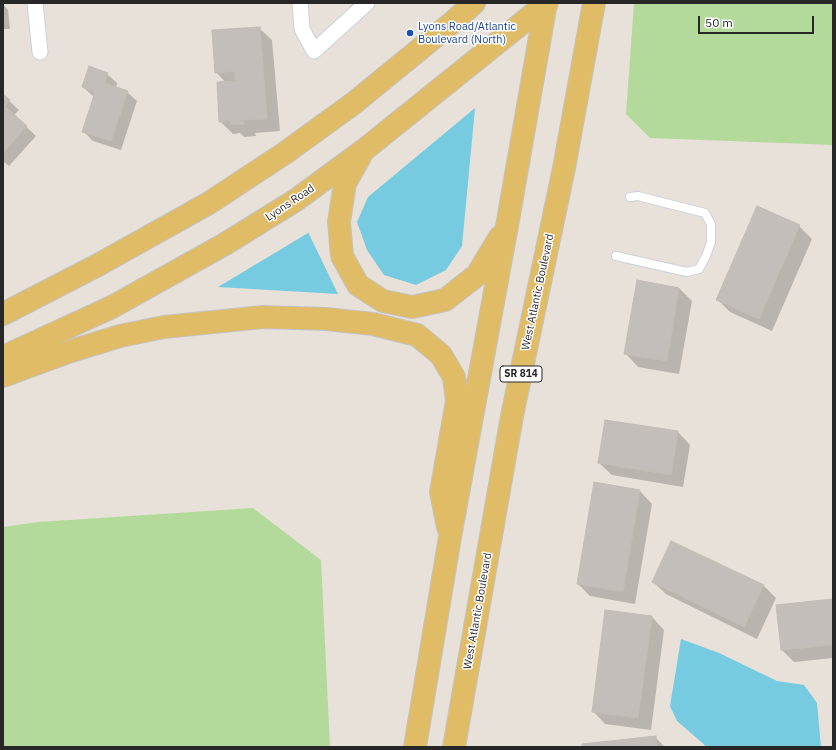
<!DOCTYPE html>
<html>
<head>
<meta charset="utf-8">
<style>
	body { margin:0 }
	#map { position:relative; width:836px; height:750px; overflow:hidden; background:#e8e1d9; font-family:"IBM Plex Sans",sans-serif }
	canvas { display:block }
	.frame { position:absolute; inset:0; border:4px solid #272727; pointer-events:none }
	.scale { position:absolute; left:698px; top:16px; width:116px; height:18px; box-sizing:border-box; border:2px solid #272727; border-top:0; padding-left:5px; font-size:12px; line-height:14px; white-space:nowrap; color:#272727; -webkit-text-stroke:3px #fff; paint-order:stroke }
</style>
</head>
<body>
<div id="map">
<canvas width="836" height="750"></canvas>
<div class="frame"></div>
<div class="scale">50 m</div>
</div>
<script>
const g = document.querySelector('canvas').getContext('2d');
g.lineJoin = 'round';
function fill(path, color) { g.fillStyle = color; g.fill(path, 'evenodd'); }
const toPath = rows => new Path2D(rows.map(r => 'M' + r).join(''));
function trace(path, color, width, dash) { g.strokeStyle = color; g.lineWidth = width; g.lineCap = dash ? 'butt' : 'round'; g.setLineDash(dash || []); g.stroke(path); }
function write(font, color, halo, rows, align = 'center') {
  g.font = font + ' "IBM Plex Sans",sans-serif'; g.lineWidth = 3; g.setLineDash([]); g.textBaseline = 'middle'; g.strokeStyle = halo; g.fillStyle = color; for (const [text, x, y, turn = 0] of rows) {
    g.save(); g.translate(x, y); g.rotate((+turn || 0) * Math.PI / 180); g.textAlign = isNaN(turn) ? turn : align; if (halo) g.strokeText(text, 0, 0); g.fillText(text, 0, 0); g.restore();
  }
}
fill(toPath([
	[634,3,833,3,833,145,650,138,626,114],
	[253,508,321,560,330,747,3,747,3,527,38,522]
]), '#b4da9b');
fill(toPath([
	[475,108,462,246,446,270,416,285,384,275,367,250,357,222,368,197],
	[308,232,338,294,218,287,308,233],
	[681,639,719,653,777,681,804,685,817,703,821,747,707,747,677,721,670,706]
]), '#76cbe1');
fill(toPath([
	[3,4,8,10,10,29,3,29],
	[259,28,272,40,280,131,255,133,256,136,244,137,240,133,233,134,220,121,226,83,216,72],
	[107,74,117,83,116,88,127,92,137,101,121,150,93,141,83,131,95,97,93,96,83,87],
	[3,95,19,110,14,115,36,136,9,166,3,161],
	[799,226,812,239,772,331,730,312,718,300],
	[679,288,692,301,679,374,638,367,626,354],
	[678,432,690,445,683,487,612,475,599,463],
	[640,491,652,504,635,604,590,596,578,584],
	[653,582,764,586,776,598,757,639,666,594],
	[833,600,833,658,794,662,782,650],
	[652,617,664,630,651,730,605,724,593,711],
	[655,737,665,747,583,747]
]), '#0003');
const building = toPath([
	[260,27,267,119,243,120,244,124,231,125,230,121,219,122,217,82,235,81,235,71,215,73,212,30,260,27],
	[89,66,108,73,105,83,128,91,111,141,82,132,95,92,82,87,89,66],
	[3,94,10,100,5,106,27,126,3,153,3,94],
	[757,206,800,225,759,319,716,300,757,206],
	[637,280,679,288,667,361,624,354,637,280],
	[605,420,678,431,671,475,598,463,605,420],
	[594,482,640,490,623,592,577,584,594,482],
	[671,541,764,585,744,627,652,582,671,541],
	[833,599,833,645,781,650,776,605,833,599],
	[605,610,652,616,638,718,592,712,605,610],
	[656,736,657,747,582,747,582,744,656,736]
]);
fill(building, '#c3beb9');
trace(building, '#c3bcb4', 1);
const lane = toPath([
	[616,256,687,272,699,269,706,256,711,242,711,224,705,213,638,196,630,197]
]);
const street = toPath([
	[35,3,40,52],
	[300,3,302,29,314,51,367,3]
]);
const primary = toPath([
	[360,157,345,183,339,222,342,256,358,285,383,301,412,307,445,300,477,275,500,237],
	[3,314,98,265,209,203,285,153,354,103,453,22,474,3],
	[3,357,112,307,225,244,296,200,364,150,547,3],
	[3,376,68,352,120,336,164,327,263,317,326,319,373,324,417,335,441,355,454,377,457,401,441,492,448,527],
	[415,747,450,537,507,226,546,3],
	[454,747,512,416,564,168,594,3]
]);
trace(lane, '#ccd0da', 10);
trace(street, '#ccd0da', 17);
trace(primary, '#c3c3c3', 24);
trace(lane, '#fff', 8);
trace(street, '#fff', 15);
trace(primary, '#e1bc66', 22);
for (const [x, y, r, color] of [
	[410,33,4,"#1a4fb4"]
]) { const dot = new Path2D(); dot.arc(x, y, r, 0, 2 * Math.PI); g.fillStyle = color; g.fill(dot); trace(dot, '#fff', 1.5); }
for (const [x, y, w] of [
	[521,374,42]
]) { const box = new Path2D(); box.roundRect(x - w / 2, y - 8, w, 16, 3); g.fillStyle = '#fff'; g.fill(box); trace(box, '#272727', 1); }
write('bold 10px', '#272727', null, [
	["SR 814",521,374]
]);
write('11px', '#164399', '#fff', [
	["Lyons Road/Atlantic",418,27],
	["Boulevard (North)",418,40]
], 'left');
write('11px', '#272727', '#fff', [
	["Lyons Road",290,203,-34],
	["West Atlantic Boulevard",538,292,-78],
	["West Atlantic Boulevard",478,611,-80]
]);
</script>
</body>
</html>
